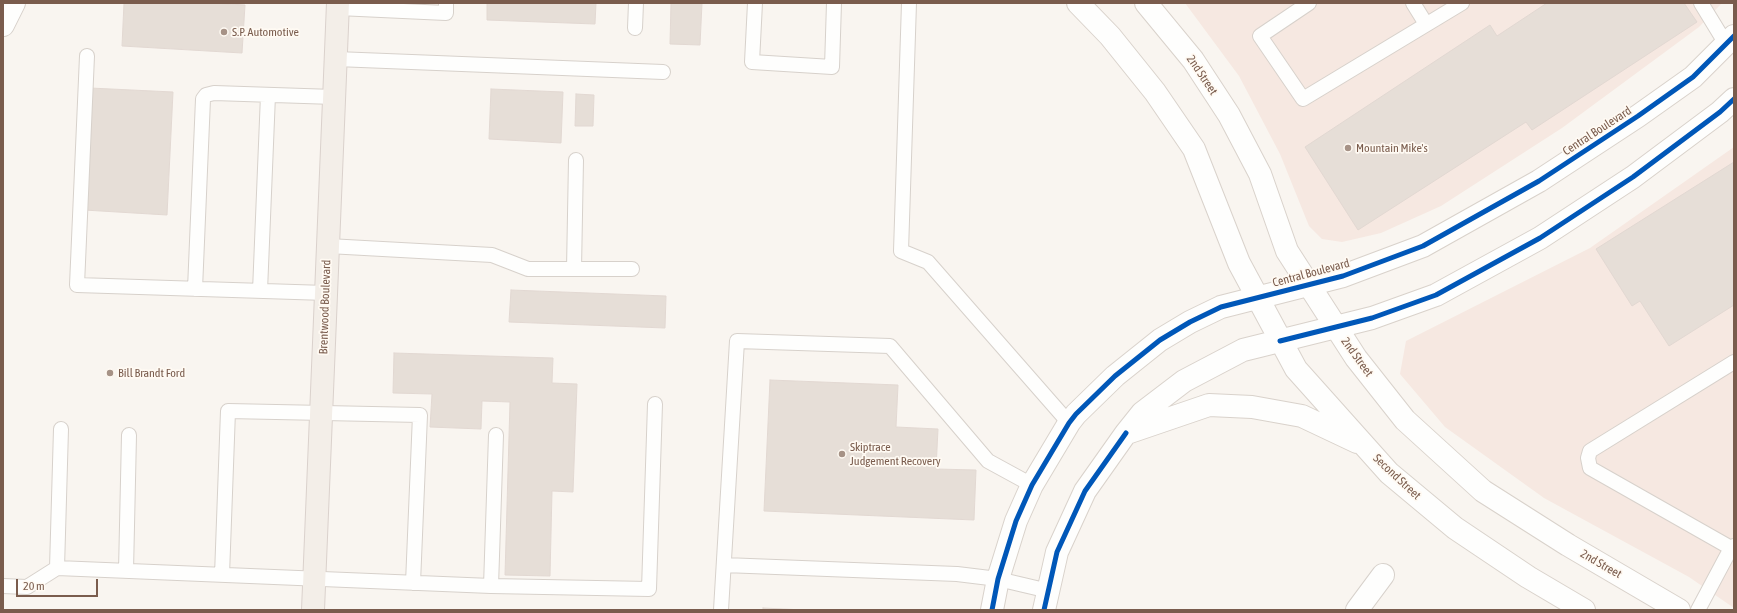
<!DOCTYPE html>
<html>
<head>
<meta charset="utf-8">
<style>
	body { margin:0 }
	#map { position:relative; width:1737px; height:613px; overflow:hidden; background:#f9f5f0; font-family:"Asap Condensed",sans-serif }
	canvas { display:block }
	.frame { position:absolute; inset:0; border:4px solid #7a5c4d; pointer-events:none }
	.scale { position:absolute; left:16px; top:579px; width:82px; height:18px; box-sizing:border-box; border:2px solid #7a5c4d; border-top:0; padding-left:5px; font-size:12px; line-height:14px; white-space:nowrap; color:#7a5c4d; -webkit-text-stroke:3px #fffaf3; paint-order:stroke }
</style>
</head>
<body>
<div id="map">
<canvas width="1737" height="613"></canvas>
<div class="frame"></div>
<div class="scale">20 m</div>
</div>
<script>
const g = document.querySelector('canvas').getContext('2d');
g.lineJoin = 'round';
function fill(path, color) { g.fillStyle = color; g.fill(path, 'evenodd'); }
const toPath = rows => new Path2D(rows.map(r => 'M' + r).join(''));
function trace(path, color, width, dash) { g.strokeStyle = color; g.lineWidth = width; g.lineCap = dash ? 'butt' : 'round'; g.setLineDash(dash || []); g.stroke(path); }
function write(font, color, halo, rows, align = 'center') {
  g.font = font + ' "Asap Condensed",sans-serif'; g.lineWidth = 3.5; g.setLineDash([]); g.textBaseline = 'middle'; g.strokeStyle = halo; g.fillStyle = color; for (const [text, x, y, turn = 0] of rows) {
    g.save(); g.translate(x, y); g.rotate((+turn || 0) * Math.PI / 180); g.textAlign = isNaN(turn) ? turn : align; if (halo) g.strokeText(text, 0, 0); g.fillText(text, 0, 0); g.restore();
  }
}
fill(toPath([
	[1185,3,1722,3,1699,27,1562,128,1441,206,1381,233,1342,242,1322,239,1309,226,1280,154,1239,76],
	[1734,147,1734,608,1689,577,1544,498,1445,427,1400,374,1406,341,1590,248]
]), '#f6e8e1');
const building = toPath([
	[124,3,214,3,245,5,242,53,122,46,124,3],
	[487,3,596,3,595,24,487,20,487,3],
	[671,3,702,3,700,45,670,44,671,3],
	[1547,3,1684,3,1697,22,1532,130,1526,122,1358,230,1305,147,1490,25,1497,36,1547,3],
	[90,88,173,92,167,215,84,210,90,88],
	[491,89,563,92,561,143,489,139,491,89],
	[576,94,594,95,593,126,575,126,576,94],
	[1734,162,1734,305,1669,346,1640,301,1632,306,1596,249,1734,162],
	[511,290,666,296,665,328,509,322,511,290],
	[394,353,553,358,552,383,577,384,573,492,552,491,550,576,505,575,510,402,482,401,481,429,430,427,432,394,393,393,394,353],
	[770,380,898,385,896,427,938,429,936,469,976,470,974,520,764,511,770,380],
	[763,608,804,610,763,610,763,608]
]);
fill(building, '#e6ded7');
trace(building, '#e2d8d2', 1);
const lane = toPath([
	[755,3,752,62,832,67,834,3],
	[909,3,901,251,928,262,1069,423],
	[1309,3,1260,36,1303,99,1462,3],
	[1413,3,1426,24],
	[1701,3,1726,44],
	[338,8,446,13,446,3],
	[635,28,636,3],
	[87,56,77,285,326,293],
	[336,59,663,72],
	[328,246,492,255,528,269,632,269],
	[574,269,576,160],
	[195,289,203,99,206,95,214,93,334,97],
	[260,291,268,95],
	[1731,548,1590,468,1588,458,1590,451,1734,362],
	[724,565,957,574,998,579,1049,591],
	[57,568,61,429],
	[126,571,129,435],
	[222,575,228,411,420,415,413,583],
	[3,586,27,587,57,568,491,586,649,589,655,404],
	[491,586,496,435],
	[721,610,737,341,890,346,988,461,1032,485],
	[1698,610,1731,548,1734,546]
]);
const street = toPath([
	[3,25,14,3],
	[1357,610,1383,575]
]);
const secondary = toPath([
	[1078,3,1110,36,1155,92,1194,149,1239,263,1296,369,1389,473,1455,528,1528,577,1584,610],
	[1146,3,1193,60,1229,115,1260,174,1287,251,1356,358,1405,420,1483,491,1568,545,1679,610],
	[1127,433,1209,405,1252,407,1302,416,1357,442],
	[992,610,998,579,1016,521,1032,485,1069,423,1076,414,1115,376,1160,340,1190,322,1221,307,1343,276,1423,246,1539,181,1638,116,1693,77,1734,36],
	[1044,610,1057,552,1085,491,1126,433,1142,413,1184,381,1243,350,1372,318,1436,295,1540,238,1633,177,1720,112,1734,99]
]);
const primary = toPath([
	[313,610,338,3]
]);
trace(lane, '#d7d1cb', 16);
trace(street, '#d7d1cb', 24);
trace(secondary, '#d9d2cb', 24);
trace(primary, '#dad1cc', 24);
trace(lane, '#fefefd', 14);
trace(street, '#fefefd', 22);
trace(secondary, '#fefefd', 22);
trace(primary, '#f3eee8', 22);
trace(toPath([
	[1280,341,1372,318,1436,295,1540,238,1633,177,1720,112,1734,99],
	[992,610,998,579,1016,521,1032,485,1069,423,1076,414,1115,376,1160,340,1190,322,1221,307,1343,276,1423,246,1539,181,1638,116,1693,77,1734,36],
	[1044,610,1057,552,1085,491,1126,433]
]), '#0057b8', 5);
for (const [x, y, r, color] of [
	[224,32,4,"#a69286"],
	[1348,148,4,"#a69286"],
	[110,373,4,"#a69286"],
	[842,454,4,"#a69286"]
]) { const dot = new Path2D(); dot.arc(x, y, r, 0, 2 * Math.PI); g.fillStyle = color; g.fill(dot); trace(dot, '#fffaf3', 1.5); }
write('12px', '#7a5c4d', '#fffaf3', [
	["S.P. Automotive",232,32],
	["Mountain Mike's",1356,148],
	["Bill Brandt Ford",118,373],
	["Skiptrace",850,447],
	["Judgement Recovery",850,461]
], 'left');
write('12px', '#7a5c4d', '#fffaf3', [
	["2nd Street",1202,75,56],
	["Central Boulevard",1597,131,-33],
	["Central Boulevard",1311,273,-15],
	["Brentwood Boulevard",325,307,-88],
	["2nd Street",1357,357,54],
	["Second Street",1397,477,43],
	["2nd Street",1601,564,30]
]);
</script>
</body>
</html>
